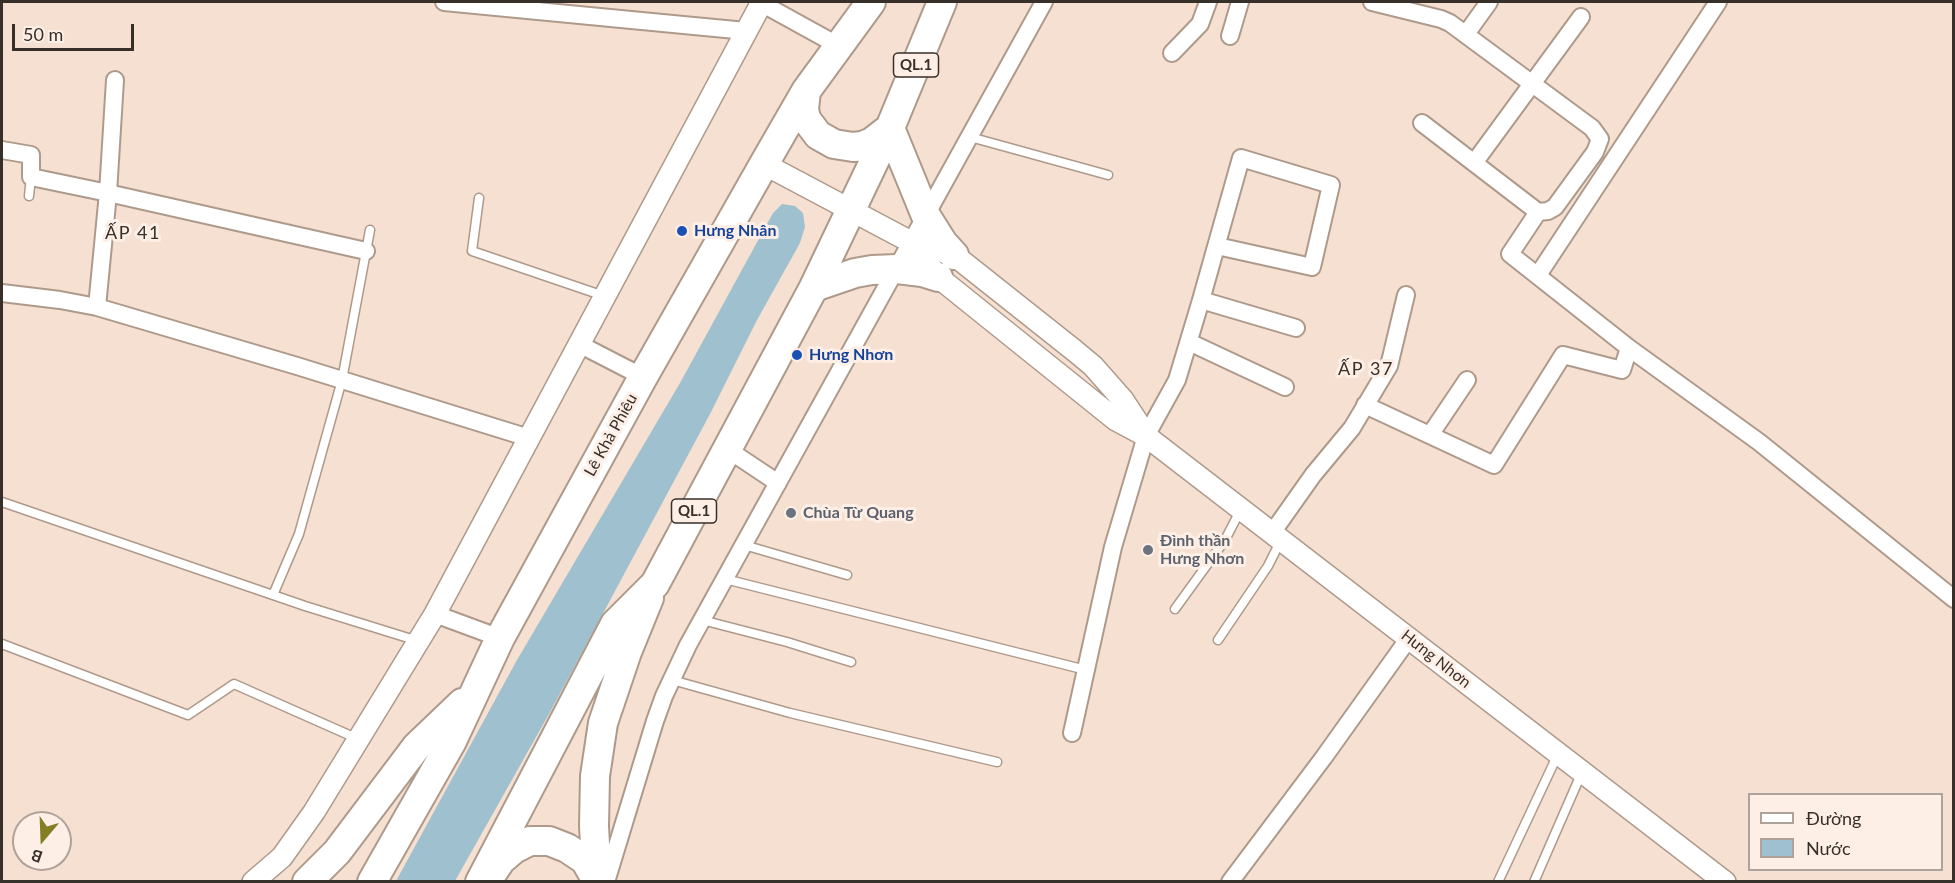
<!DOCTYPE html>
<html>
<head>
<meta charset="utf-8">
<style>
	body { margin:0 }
	#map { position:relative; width:1955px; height:883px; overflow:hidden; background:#f6e0d1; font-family:Lato,sans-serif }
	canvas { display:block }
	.frame { position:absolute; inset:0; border:3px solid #372f29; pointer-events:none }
	.legend { position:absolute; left:1748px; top:793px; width:195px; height:78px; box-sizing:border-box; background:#fdefe6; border:2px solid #aea29a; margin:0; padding:8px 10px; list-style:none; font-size:18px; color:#372f29 }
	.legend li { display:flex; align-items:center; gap:12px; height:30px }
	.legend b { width:30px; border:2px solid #aea29a }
	.north { position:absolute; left:12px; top:811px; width:60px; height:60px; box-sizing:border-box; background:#fdefe6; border:2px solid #aea29a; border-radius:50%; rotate:199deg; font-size:16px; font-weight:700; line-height:24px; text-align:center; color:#372f29 }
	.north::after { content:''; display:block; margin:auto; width:21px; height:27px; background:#847e25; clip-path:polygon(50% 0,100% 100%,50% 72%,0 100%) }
	.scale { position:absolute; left:12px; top:24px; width:122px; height:27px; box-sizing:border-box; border:3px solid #372f29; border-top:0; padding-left:8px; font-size:18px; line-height:21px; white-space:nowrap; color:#372f29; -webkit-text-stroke:4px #fdefe6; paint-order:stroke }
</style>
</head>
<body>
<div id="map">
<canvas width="1955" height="883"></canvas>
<div class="frame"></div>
<ul class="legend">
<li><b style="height:8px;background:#fff"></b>Đường</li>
<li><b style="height:16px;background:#9fc0cf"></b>Nước</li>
</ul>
<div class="north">B</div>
<div class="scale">50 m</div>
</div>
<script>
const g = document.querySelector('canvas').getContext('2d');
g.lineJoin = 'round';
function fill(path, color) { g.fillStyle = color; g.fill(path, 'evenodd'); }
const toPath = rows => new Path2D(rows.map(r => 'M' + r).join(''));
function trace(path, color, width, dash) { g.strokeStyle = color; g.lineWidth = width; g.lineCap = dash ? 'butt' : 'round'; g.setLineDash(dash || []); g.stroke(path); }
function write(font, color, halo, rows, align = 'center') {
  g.font = font + ' Lato,sans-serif'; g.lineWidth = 6; g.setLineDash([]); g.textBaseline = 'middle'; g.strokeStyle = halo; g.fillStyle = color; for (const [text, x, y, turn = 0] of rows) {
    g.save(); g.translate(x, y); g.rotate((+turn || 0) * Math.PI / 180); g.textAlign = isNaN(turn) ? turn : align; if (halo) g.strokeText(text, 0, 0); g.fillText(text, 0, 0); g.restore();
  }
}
fill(toPath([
	[782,204,795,206,803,213,805,227,800,243,757,320,710,414,549,714,455,881,396,881,517,660,680,383,773,213]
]), '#9fc0cf');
const service = toPath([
	[970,137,1108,175],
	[29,196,31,177],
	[479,198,472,251,604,296],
	[2,502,305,606,418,641],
	[744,545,847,575],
	[725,579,1086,670],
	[273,595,299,534,342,380,370,230],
	[1175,609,1225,540,1241,509],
	[702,620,787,642,851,662],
	[1218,640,1268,566,1281,540],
	[2,644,188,715,234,684,358,739],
	[672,680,790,713,997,762],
	[1498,882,1558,754],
	[1534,882,1582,772]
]);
const minor = toPath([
	[444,2,746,31],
	[1372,2,1441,19,1450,23,1592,128,1600,139,1595,152,1555,207,1548,211,1538,212,1422,123],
	[761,3,839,46],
	[1466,34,1489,2],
	[1230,36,1240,2],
	[1172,53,1200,24,1208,2],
	[2,150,31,155,31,177,108,193,115,80],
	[1474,163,1581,17],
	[1538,212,1510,254,1629,348,1759,442,1954,599],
	[366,251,108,193,97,307,297,366,529,438],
	[1538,275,1718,2],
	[2,293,60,300,97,307],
	[1201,300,1241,158,1331,185,1312,267,1217,246],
	[1189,342,1285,387],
	[579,344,643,377],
	[1365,405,1494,465,1563,355,1622,370,1629,348],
	[1430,435,1467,380],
	[727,449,778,483],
	[1272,533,1313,475,1352,428,1389,366,1406,295],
	[435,614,500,638],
	[1072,733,1113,547,1146,436,1177,380,1201,300,1296,328],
	[606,882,655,721,664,696,688,645,1044,2],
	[1230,882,1324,757,1409,638]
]);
const tertiary = toPath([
	[764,164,911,242,954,255,1075,351,1093,366,1123,400,1146,435],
	[911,242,938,277,1116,420,1146,436,1725,882],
	[253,882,282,857,314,812,435,614,762,2]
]);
const trunk = toPath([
	[806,91,804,109,806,119,818,135,834,144,853,147,862,146,872,142,890,128],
	[890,128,926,216,943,243,954,255],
	[814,287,855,273,872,270,897,269,922,272,938,277],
	[493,872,501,860,514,849,530,841,549,841,567,848,585,860,597,881],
	[597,881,594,826,595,776,603,723,627,652,649,598],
	[307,882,337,852,417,746,462,703],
	[372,882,452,741,500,638,643,377,764,164,806,91,871,2],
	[480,882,615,624,655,584,814,287,890,128,942,2]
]);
trace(service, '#ae9a8b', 11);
trace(minor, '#ae9a8b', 20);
trace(tertiary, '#ae9a8b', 24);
trace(trunk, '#ae9a8b', 32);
trace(service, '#fff', 8);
trace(minor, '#fff', 16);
trace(tertiary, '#fff', 21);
trace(trunk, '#fff', 28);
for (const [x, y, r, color] of [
	[682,231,6,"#1a4fb4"],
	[797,355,6,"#1a4fb4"],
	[791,513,6,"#6b7280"],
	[1148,550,6,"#6b7280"]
]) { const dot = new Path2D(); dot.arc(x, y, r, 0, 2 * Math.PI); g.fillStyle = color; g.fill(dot); trace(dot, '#fdefe6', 2); }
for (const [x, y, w] of [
	[916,65,45],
	[694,511,45]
]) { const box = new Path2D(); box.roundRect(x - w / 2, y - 12, w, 24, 4.5); g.fillStyle = '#fdefe6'; g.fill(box); trace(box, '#372f29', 1.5); }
write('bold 15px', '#372f29', null, [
	["QL.1",916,65],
	["QL.1",694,511]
]);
write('bold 16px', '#164399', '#fdefe6', [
	["Hưng Nhân",694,231],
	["Hưng Nhơn",809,355]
], 'left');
write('16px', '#372f29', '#fdefe6', [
	["Lê Khả Phiêu",611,435,-61],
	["Hưng Nhơn",1436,659,38]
]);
write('bold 16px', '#5b616d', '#fdefe6', [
	["Chùa Từ Quang",803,513],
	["Đình thần",1160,541],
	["Hưng Nhơn",1160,559]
], 'left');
g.letterSpacing = '1.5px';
write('18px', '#372f29', '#fdefe6', [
	["ẤP 41",133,233],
	["ẤP 37",1366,369]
]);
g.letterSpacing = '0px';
</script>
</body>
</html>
